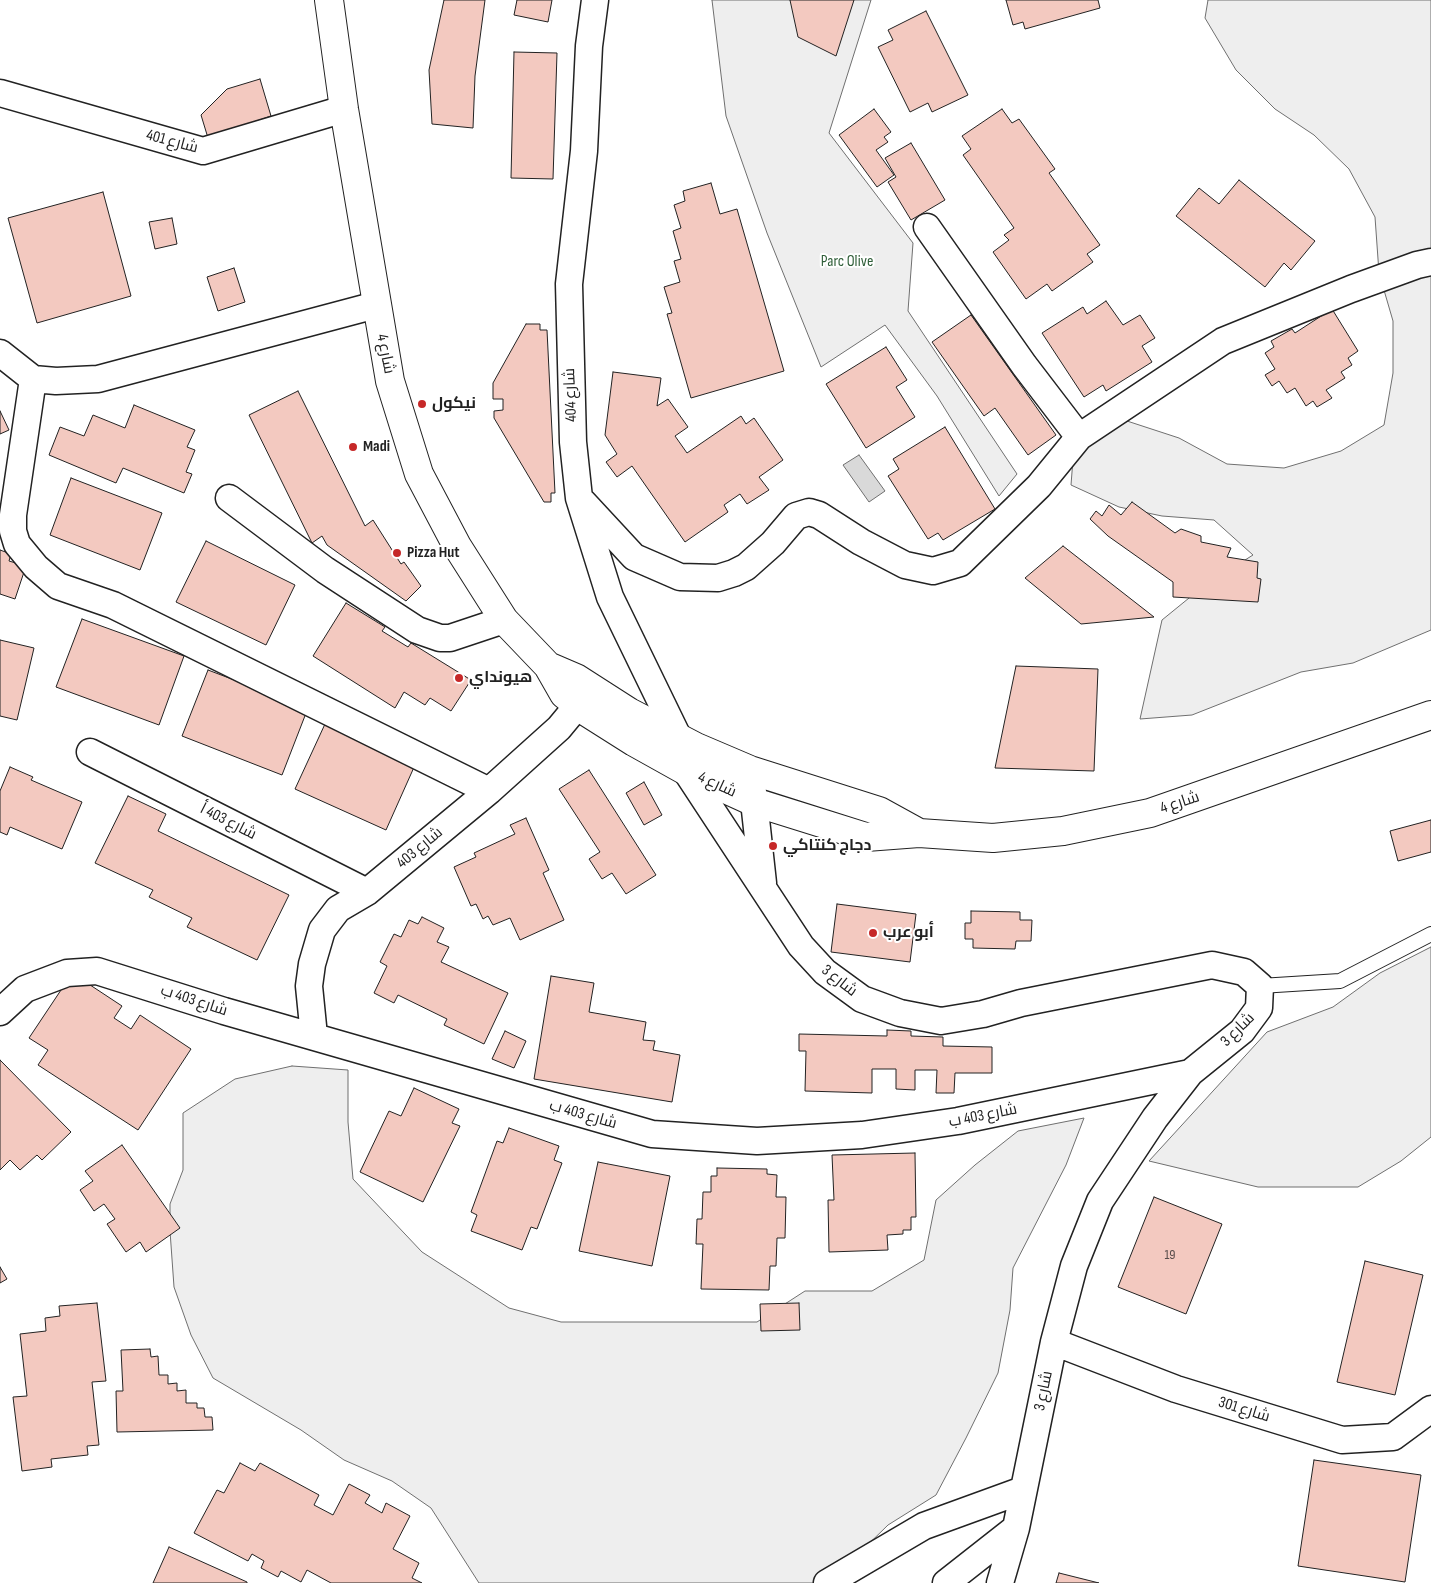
<!DOCTYPE html>
<html>
<head>
<meta charset="utf-8">
<style>
	body { margin:0 }
	canvas { display:block; background:#fff }
</style>
</head>
<body>
<canvas width="1431" height="1583"></canvas>
<script>
const g = document.querySelector('canvas').getContext('2d');
g.lineJoin = 'round';
function fill(path, color) { g.fillStyle = color; g.fill(path, 'evenodd'); }
const toPath = rows => new Path2D(rows.map(r => 'M' + r).join(''));
function trace(path, color, width, dash) { g.strokeStyle = color; g.lineWidth = width; g.lineCap = dash ? 'butt' : 'round'; g.setLineDash(dash || []); g.stroke(path); }
function write(font, color, halo, rows, align = 'center') {
  g.font = font + ' "Sofia Sans Condensed",Cairo,sans-serif'; g.lineWidth = 4; g.setLineDash([]); g.textBaseline = 'middle'; g.strokeStyle = halo; g.fillStyle = color; for (const [text, x, y, turn = 0] of rows) {
    g.save(); g.translate(x, y); g.rotate((+turn || 0) * Math.PI / 180); g.textAlign = isNaN(turn) ? turn : align; if (halo) g.strokeText(text, 0, 0); g.fillText(text, 0, 0); g.restore();
  }
}
const green = toPath([
	[712,0,871,0,829,133,913,243,908,311,1017,474,999,496,937,396,885,325,821,367,767,233,726,116,712,0],
	[1208,0,1431,0,1431,630,1353,663,1301,672,1192,715,1140,719,1162,620,1205,585,1253,555,1214,520,1162,516,1119,507,1071,485,1075,433,1127,421,1179,438,1227,464,1284,468,1341,451,1384,425,1393,373,1393,321,1379,273,1375,217,1349,169,1314,135,1275,109,1236,70,1205,18,1208,0],
	[1431,947,1431,1137,1401,1161,1358,1187,1258,1187,1149,1161,1267,1032,1333,1007,1380,973,1431,947],
	[292,1066,348,1070,348,1122,353,1179,422,1252,509,1308,561,1322,757,1322,805,1291,872,1291,924,1260,936,1200,975,1165,1018,1131,1084,1118,1066,1165,1013,1268,1010,1310,998,1373,966,1438,936,1495,888,1525,844,1568,815,1583,479,1583,431,1508,392,1481,344,1460,301,1430,213,1378,191,1335,174,1287,170,1231,170,1204,183,1170,183,1113,235,1079,292,1066]
]);
fill(green, '#eee');
trace(green, '#6f6f6f', 1);
const water = toPath([
	[859,455,885,491,869,502,843,465,859,455]
]);
fill(water, '#d9d9d9');
trace(water, '#6f6f6f', 1);
const building = toPath([
	[444,0,485,0,475,76,473,128,432,124,429,70,444,0],
	[517,0,552,0,548,22,514,15,517,0],
	[790,0,854,0,836,56,798,37,790,0],
	[1006,0,1098,0,1100,8,1025,29,1023,22,1013,25,1006,0],
	[926,11,968,95,932,112,928,103,910,112,878,47,893,40,888,30,926,11],
	[514,52,557,53,553,179,511,178,514,52],
	[260,79,271,116,208,138,201,115,227,89,260,79],
	[874,109,891,132,884,137,888,142,876,150,894,175,877,187,839,135,874,109],
	[1002,109,1012,123,1019,119,1055,169,1049,173,1100,245,1087,254,1093,262,1052,291,1047,284,1026,299,993,252,1009,240,1004,235,1014,228,963,155,971,149,962,136,1002,109],
	[911,143,945,200,911,220,888,182,896,177,885,158,911,143],
	[1239,180,1315,241,1291,270,1284,263,1265,287,1176,216,1199,188,1219,204,1239,180],
	[711,183,720,214,737,209,784,371,691,398,667,314,672,313,664,287,680,282,674,261,681,259,673,231,681,228,674,205,685,201,683,191,711,183],
	[103,192,131,296,37,323,8,218,103,192],
	[172,218,177,244,155,249,149,222,172,218],
	[234,268,245,302,218,311,207,277,234,268],
	[1106,301,1123,325,1140,315,1155,338,1142,346,1152,362,1106,391,1103,385,1084,397,1042,333,1083,307,1087,314,1106,301],
	[1332,309,1358,351,1348,358,1352,365,1341,372,1345,378,1326,390,1332,398,1317,407,1313,401,1306,406,1295,388,1287,393,1279,381,1272,386,1265,375,1275,369,1265,353,1274,347,1271,341,1292,329,1295,333,1332,309],
	[971,315,1056,435,1028,455,995,408,984,416,932,342,971,315],
	[526,324,540,324,540,330,547,330,555,493,551,493,551,502,544,502,494,418,494,411,503,410,503,399,493,399,493,383,526,324],
	[886,347,907,380,896,387,915,417,866,448,826,384,886,347],
	[613,372,661,378,657,406,668,399,688,427,675,436,687,453,741,416,746,424,754,418,783,460,759,477,769,490,747,504,740,494,724,505,728,512,685,542,632,466,617,477,606,462,617,454,605,435,613,372],
	[298,391,365,526,373,520,401,564,404,562,421,586,406,601,327,545,322,536,312,543,249,415,298,391],
	[134,405,195,430,187,447,195,450,186,472,192,474,184,493,123,468,116,483,49,455,60,427,84,436,93,415,125,428,134,405],
	[0,411,9,430,0,434,0,411],
	[945,427,995,509,943,540,938,533,928,539,888,476,899,469,893,459,945,427],
	[71,478,162,513,140,570,50,535,71,478],
	[1132,502,1175,533,1181,529,1201,536,1201,542,1231,548,1227,557,1258,562,1257,578,1261,579,1258,602,1173,597,1173,582,1108,536,1090,519,1096,511,1102,516,1109,505,1121,515,1132,502],
	[206,541,295,585,266,645,176,602,206,541],
	[1063,546,1154,617,1081,624,1025,578,1063,546],
	[0,550,11,554,9,561,26,566,15,599,0,594,0,550],
	[346,603,385,627,382,631,408,647,411,643,471,680,451,711,430,698,425,705,404,692,395,708,313,656,346,603],
	[82,619,184,656,159,725,56,687,82,619],
	[0,640,34,648,17,720,0,716,0,640],
	[1016,666,1098,669,1094,771,995,768,1016,666],
	[208,670,308,708,282,775,182,736,208,670],
	[325,724,415,765,386,830,295,789,325,724],
	[10,767,33,777,31,780,82,802,62,849,10,827,7,835,0,832,0,791,10,767],
	[589,770,656,875,626,894,612,873,602,879,589,859,600,852,559,789,589,770],
	[644,782,662,815,644,825,626,793,644,782],
	[128,796,166,814,158,831,289,895,257,960,187,927,192,918,149,897,153,890,95,863,128,796],
	[526,818,549,870,543,873,564,920,520,940,510,918,493,925,488,916,483,919,476,904,471,906,454,867,476,857,474,853,515,834,510,825,526,818],
	[1431,820,1431,852,1398,861,1390,831,1431,820],
	[837,904,916,914,910,962,831,952,837,904],
	[971,911,1020,912,1020,920,1032,920,1031,941,1016,941,1015,949,973,948,973,939,965,939,965,923,971,923,971,911],
	[422,917,444,928,437,942,449,947,441,962,508,993,484,1044,444,1025,447,1019,398,995,394,1003,374,993,387,966,380,962,394,934,401,937,409,920,418,924,422,917],
	[551,976,594,983,589,1012,646,1022,643,1040,655,1041,653,1050,680,1055,672,1102,534,1079,551,976],
	[78,977,122,1006,114,1018,131,1029,140,1015,191,1049,138,1130,38,1065,48,1050,29,1038,67,981,78,977],
	[887,1030,911,1031,911,1036,943,1037,943,1046,992,1047,992,1073,955,1073,954,1093,936,1093,937,1070,915,1070,915,1090,896,1089,896,1069,872,1069,872,1093,805,1091,806,1051,799,1051,799,1034,887,1036,887,1030],
	[505,1031,526,1041,514,1068,492,1059,505,1031],
	[0,1060,71,1132,42,1160,37,1155,20,1170,10,1160,0,1170,0,1060],
	[414,1088,459,1109,452,1123,460,1126,423,1202,360,1172,389,1111,401,1116,414,1088],
	[509,1128,559,1146,554,1160,562,1163,537,1229,531,1227,522,1250,471,1231,477,1215,471,1212,497,1141,503,1143,509,1128],
	[122,1145,180,1228,146,1252,140,1242,126,1252,107,1224,115,1219,104,1204,94,1211,80,1190,93,1181,85,1171,122,1145],
	[915,1153,916,1217,911,1217,911,1230,903,1230,903,1234,887,1235,888,1250,829,1252,828,1200,834,1200,832,1155,915,1153],
	[598,1162,670,1176,652,1266,579,1251,598,1162],
	[717,1168,767,1169,767,1174,777,1175,776,1197,786,1197,785,1238,777,1238,776,1266,770,1266,769,1290,701,1289,703,1244,696,1244,697,1219,702,1219,703,1192,711,1192,711,1176,717,1176,717,1168],
	[1154,1197,1222,1224,1186,1314,1118,1287,1154,1197],
	[1365,1261,1423,1275,1395,1395,1337,1382,1365,1261],
	[0,1267,7,1279,0,1283,0,1267],
	[97,1303,106,1381,92,1382,99,1445,87,1446,88,1455,51,1459,52,1467,22,1471,13,1397,27,1396,20,1334,46,1331,45,1318,60,1316,59,1306,97,1303],
	[799,1303,800,1330,761,1331,760,1304,799,1303],
	[150,1349,151,1357,158,1356,159,1375,168,1375,168,1384,177,1383,177,1391,186,1390,186,1403,197,1403,197,1408,204,1408,205,1417,212,1417,213,1430,117,1432,116,1391,123,1391,121,1350,150,1349],
	[1314,1460,1421,1475,1405,1582,1298,1566,1314,1460],
	[240,1463,255,1471,260,1463,319,1495,314,1505,333,1515,349,1484,370,1495,365,1503,382,1513,386,1503,410,1516,393,1549,419,1563,412,1578,422,1583,331,1583,307,1570,301,1582,281,1571,278,1577,261,1568,264,1561,252,1554,248,1561,194,1533,217,1490,224,1493,240,1463],
	[169,1547,247,1582,247,1583,153,1583,169,1547],
	[1059,1573,1099,1583,1056,1583,1059,1573]
]);
fill(building, '#f3c9c0');
trace(building, '#222', 1);
const lane = toPath([
	[1260,986,1340,981,1431,934]
]);
const street = toPath([
	[595,0,589,46,584,151,569,284,573,442,579,498,610,597,679,739,686,771,801,946,825,972,862,999,900,1013,941,1021,983,1014,1021,1003,1212,965,1244,972,1260,986,1259,1008,1242,1031,1190,1073,1155,1118,1100,1201,1074,1266,1054,1342,1016,1528,1000,1583],
	[0,93,203,151,344,109],
	[927,227,1024,365,1079,437],
	[0,353,33,379,56,381,98,379,376,305],
	[33,379,13,515,13,531,17,544,36,567,58,586,113,605,489,791],
	[229,498,325,570,417,630,440,638,450,638,504,620],
	[583,502,634,557,680,577,718,578,734,573,746,567,773,543,796,516,809,512,819,515,861,542,905,565,933,571,960,563,1039,486,1079,437,1223,341,1351,289,1417,265,1431,262],
	[90,752,367,892],
	[752,783,763,883],
	[0,1012,25,989,67,973,97,971,224,1011,652,1134,757,1141,862,1135,958,1121,1190,1073],
	[314,1036,309,986,312,964,322,930,338,909,367,892,489,791,559,728,578,705,597,694],
	[1054,1342,1176,1389,1342,1440,1393,1437,1431,1409],
	[827,1583,924,1526,1023,1490],
	[946,1583,1016,1528]
]);
const secondary = toPath([
	[329,0,344,109,390,381,419,474,457,546,504,620,548,666,564,694,585,711,634,742,686,771,754,802,866,837,919,833,993,838,1063,831,1150,813,1431,715],
	[548,666,576,678,629,712,696,747,750,770,879,811,919,833]
]);
trace(lane, '#222', 16);
trace(street, '#222', 29);
trace(secondary, '#222', 30);
trace(lane, '#fff', 14);
trace(street, '#fff', 26);
trace(secondary, '#fff', 28);
for (const [x, y, r, color] of [
	[422,404,5,"#c62828"],
	[353,447,5,"#c62828"],
	[397,553,5,"#c62828"],
	[459,678,5,"#c62828"],
	[773,846,5,"#c62828"],
	[873,933,5,"#c62828"]
]) { const dot = new Path2D(); dot.arc(x, y, r, 0, 2 * Math.PI); g.fillStyle = color; g.fill(dot); trace(dot, '#fff', 2); }
write('14px', '#564c4a', null, [
	["19",1170,1255]
]);
write('16px', '#222', '#fff', [
	["شارع 401",172,142,15],
	["شارع 4",385,354,79],
	["شارع 404",571,395,-92],
	["شارع 4",717,785,25],
	["شارع 4",1180,803,-18],
	["شارع 403 أ",228,822,27],
	["شارع 403",420,848,-40],
	["شارع 3",839,981,38],
	["شارع 403 ب",194,1001,18],
	["شارع 3",1238,1030,-45],
	["شارع 403 ب",583,1115,16],
	["شارع 403 ب",983,1116,-11],
	["شارع 3",1044,1391,-78],
	["شارع 301",1244,1410,17]
]);
write('16px', '#2f5e38', '#fff', [
	["Parc Olive",847,262]
]);
write('bold 16px', '#222', '#fff', [
	["نيكول",432,404],
	["Madi",363,447],
	["Pizza Hut",407,553],
	["هيونداي",469,678],
	["دجاج كنتاكي",783,846],
	["أبو عرب",883,933]
], 'left');
</script>
</body>
</html>
